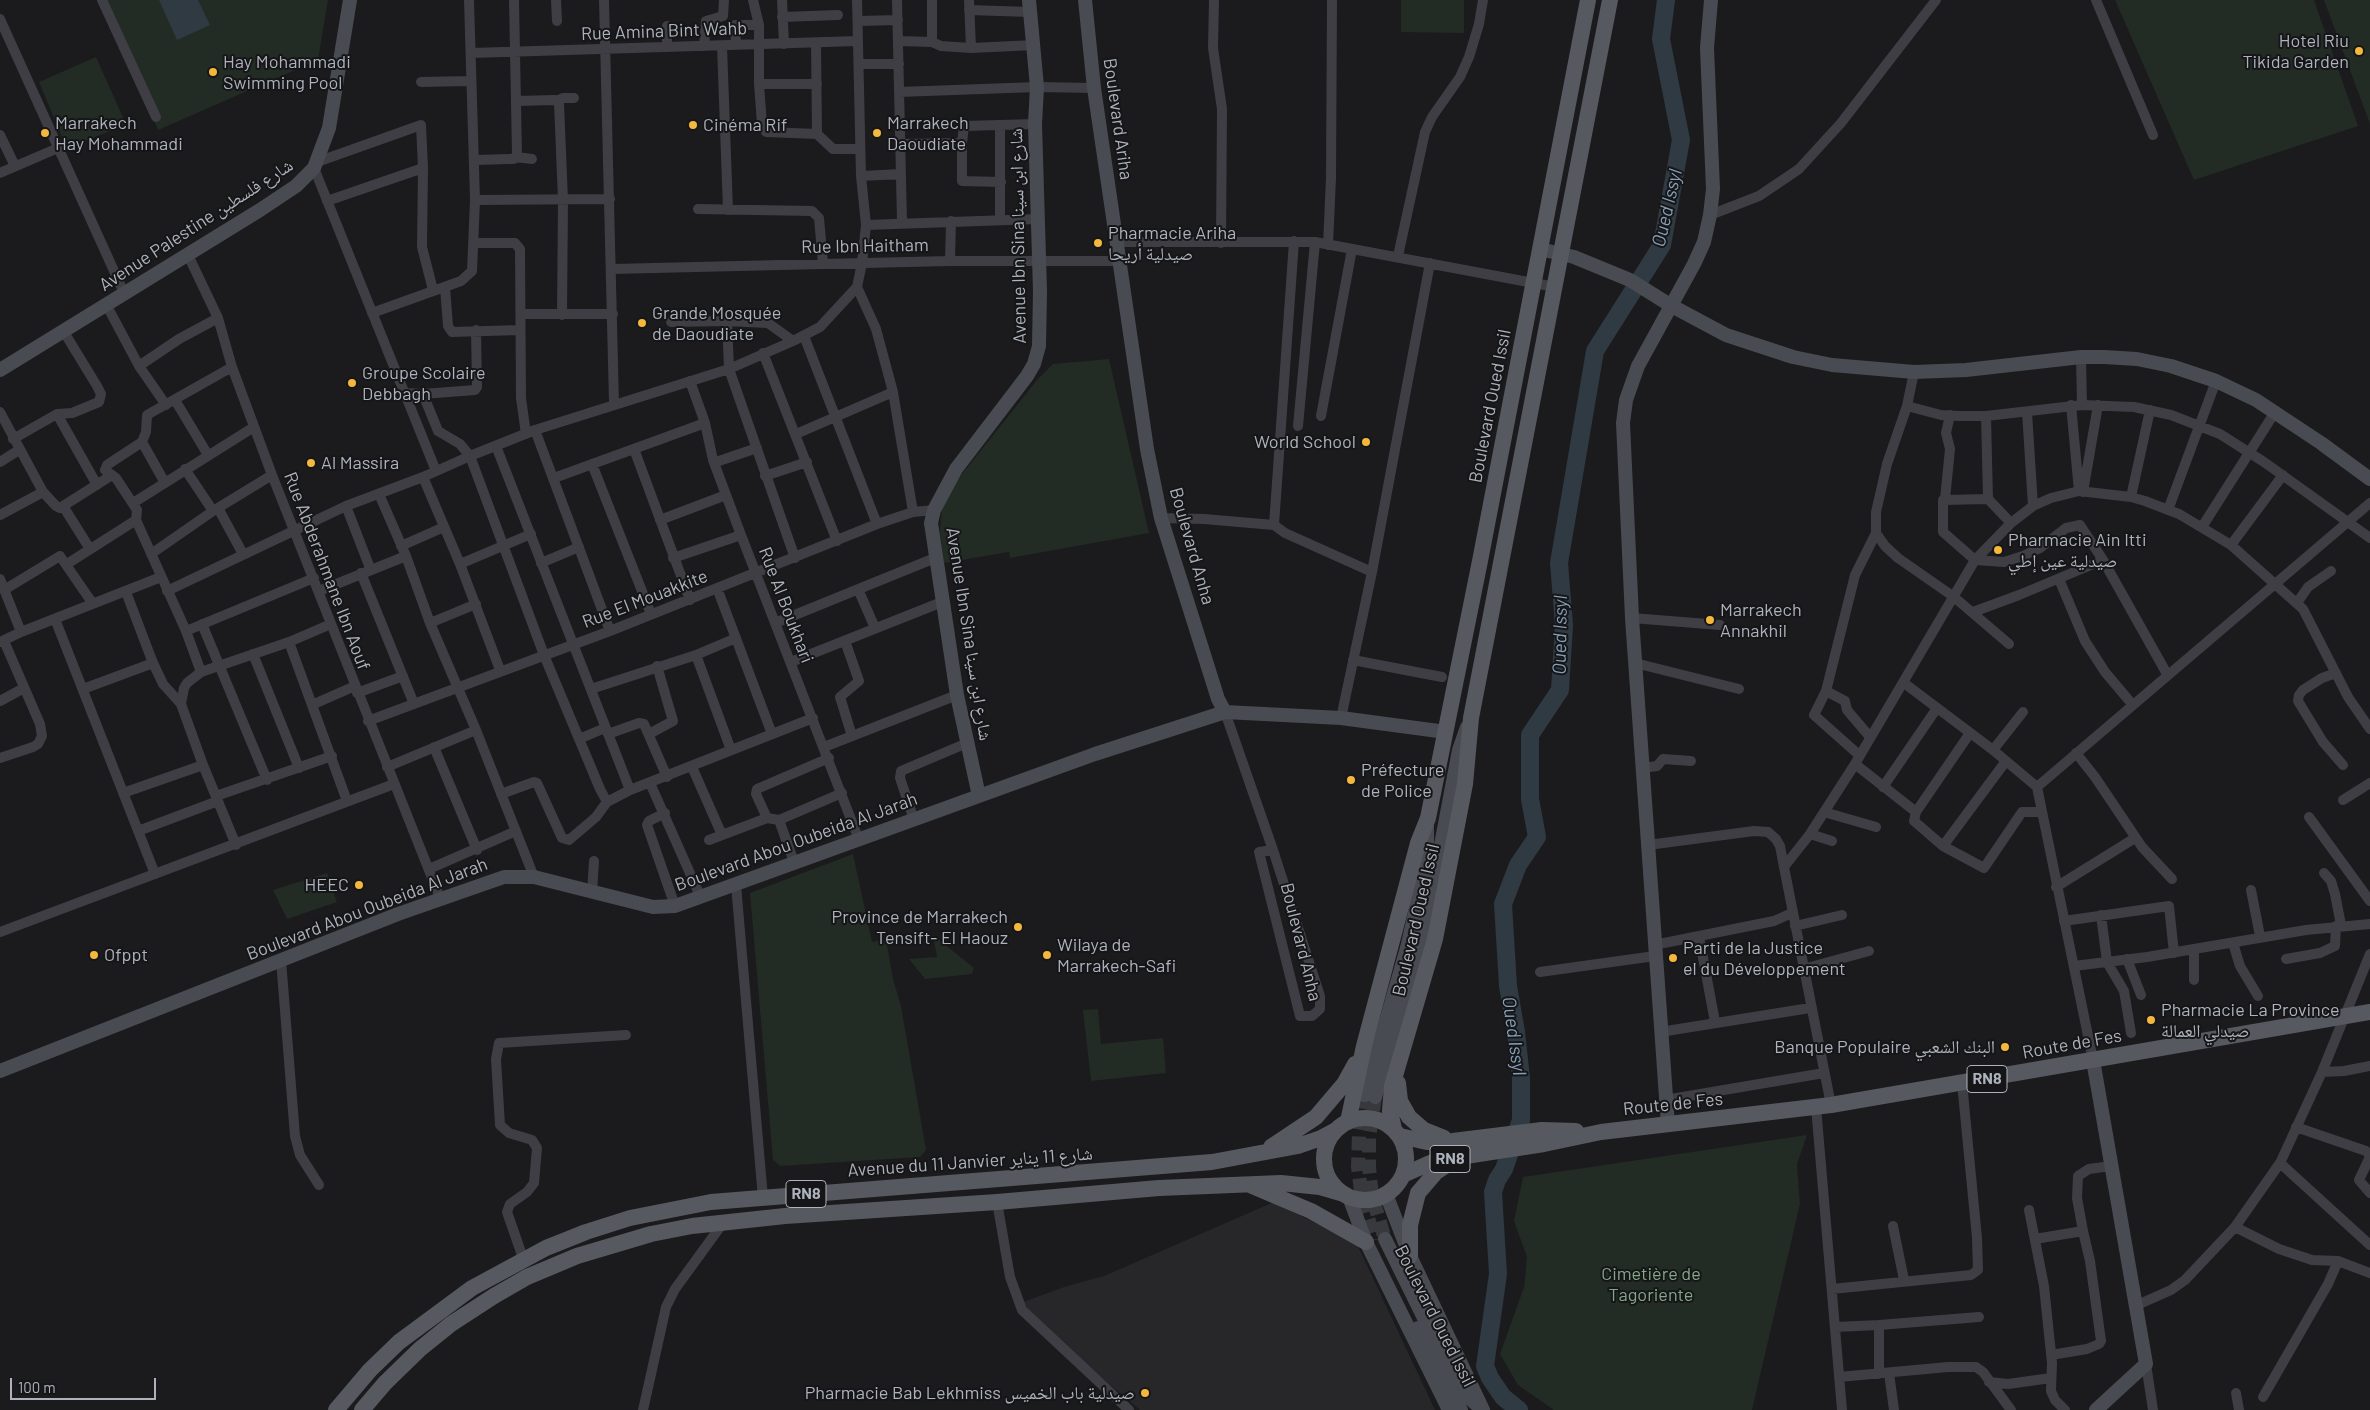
<!DOCTYPE html>
<html>
<head>
<meta charset="utf-8">
<style>
	body { margin:0 }
	#map { position:relative; width:2370px; height:1410px; overflow:hidden; background:#1b1b1d; font-family:Barlow,sans-serif }
	canvas { display:block }
	.scale { position:absolute; left:10px; top:1378px; width:146px; height:22px; box-sizing:border-box; border:2px solid #adb2bc; border-top:0; padding-left:6px; font-size:15px; line-height:18px; white-space:nowrap; color:#adb2bc; -webkit-text-stroke:4px #161618; paint-order:stroke }
</style>
</head>
<body>
<div id="map">
<canvas width="2370" height="1410"></canvas>
<div class="scale">100 m</div>
</div>
<script>
const g = document.querySelector('canvas').getContext('2d');
g.lineJoin = 'round';
function fill(path, color) { g.fillStyle = color; g.fill(path, 'evenodd'); }
const toPath = rows => new Path2D(rows.map(r => 'M' + r).join(''));
function trace(path, color, width, dash) { g.strokeStyle = color; g.lineWidth = width; g.lineCap = dash ? 'butt' : 'round'; g.setLineDash(dash || []); g.stroke(path); }
function write(font, color, halo, rows, align = 'center') {
  g.font = font + ' Barlow,"Noto Naskh Arabic",sans-serif'; g.lineWidth = 4; g.setLineDash([]); g.textBaseline = 'middle'; g.strokeStyle = halo; g.fillStyle = color; for (const [text, x, y, turn = 0] of rows) {
    g.save(); g.translate(x, y); g.rotate((+turn || 0) * Math.PI / 180); g.textAlign = isNaN(turn) ? turn : align; if (halo) g.strokeText(text, 0, 0); g.fillText(text, 0, 0); g.restore();
  }
}
fill(toPath([
	[1274,1202,1357,1244,1435,1410,1140,1410,1015,1305,1064,1287,1104,1276]
]), '#27272a');
fill(toPath([
	[104,0,328,0,318,60,158,130],
	[1401,0,1464,0,1464,33,1401,32],
	[2115,0,2314,0,2358,126,2194,180],
	[2324,0,2370,0,2370,124],
	[96,57,126,124,67,149,39,82],
	[1109,359,1149,533,1010,558,1009,552,944,563,940,532,942,505,958,479,1037,380,1053,364],
	[853,854,872,942,886,939,893,979,901,1006,926,1150,920,1157,780,1166,773,1160,750,893],
	[327,873,337,902,287,919,273,890],
	[933,935,974,968,972,974,925,979,909,959,937,957],
	[1098,1009,1101,1044,1163,1038,1166,1073,1091,1081,1083,1010],
	[1807,1135,1797,1164,1800,1204,1752,1410,1554,1410,1518,1385,1500,1354,1524,1287,1527,1257,1514,1221,1523,1177]
]), '#222b24');
fill(toPath([
	[159,0,198,0,210,25,177,40]
]), '#303a42');
trace(toPath([
	[1519,1410,1503,1397,1490,1378,1485,1366,1498,1274,1493,1192,1497,1180,1504,1169,1521,1120,1521,1078,1516,1032,1508,986,1503,904,1518,865,1537,837,1530,799,1530,735,1560,690,1564,625,1559,563,1595,351,1662,245,1681,140,1661,39,1666,0]
]), '#303a42', 18);
trace(toPath([
	[1365,1095,1359,1133,1358,1167,1362,1199,1375,1240],
	[1375,1097,1369,1138,1369,1167,1372,1196,1385,1239]
]), '#38393d', 14, [14, 7]);
trace(toPath([
	[102,0,156,117],
	[556,0,557,21],
	[604,0,614,403],
	[753,0,759,25,759,84,762,124,766,132,817,134,833,149,860,149],
	[782,0,784,44],
	[897,0,902,222],
	[932,0,932,42],
	[969,0,971,48],
	[1214,0,1213,48,1222,109,1221,243],
	[2096,0,2153,135],
	[969,10,1030,12],
	[782,17,838,15],
	[0,19,124,293],
	[859,21,898,20],
	[898,41,932,42,941,46,971,48,1035,45],
	[816,43,817,134],
	[736,45,735,25,759,25],
	[704,46,706,21,723,16,724,0],
	[722,46,728,210],
	[667,47,667,26],
	[471,53,858,41],
	[859,64,899,64],
	[421,82,470,81],
	[759,84,817,84],
	[899,92,1037,87,1094,88],
	[516,101,555,100,559,103,563,200,562,315],
	[557,101,563,98,574,98],
	[1000,125,1000,220],
	[0,135,15,166],
	[901,144,962,143],
	[516,157,532,159],
	[474,160,510,159,514,159,517,154,514,0],
	[317,162,421,125,423,168,327,201],
	[314,168,436,471],
	[423,168,422,247,433,290],
	[0,173,58,148],
	[861,176,901,174],
	[1001,182,962,181,962,143,964,126,1035,124],
	[475,200,610,199],
	[698,209,812,211,819,218,823,263],
	[1710,215,1759,196,1799,169,1841,123,1936,0],
	[866,225,1037,219],
	[1116,242,1315,242,1555,287],
	[475,243,515,243,520,249,521,398,526,434],
	[1328,245,1331,178,1332,0],
	[188,255,218,318,232,367,272,475,440,898],
	[1398,256,1425,132,1432,117,1460,77,1469,57,1479,24,1483,0],
	[950,261,951,221],
	[612,269,950,261,1119,261],
	[445,287,448,326,452,332,520,330],
	[857,287,876,329,893,392,913,512],
	[107,306,139,366,166,405],
	[372,313,461,281,472,271,475,200,469,0],
	[521,314,613,314],
	[727,321,729,369,795,558],
	[671,322,727,321,768,323,793,341],
	[804,336,877,524],
	[763,353,837,541],
	[2081,357,2082,405],
	[139,366,179,339,218,318],
	[1914,372,1907,406,1887,464,1876,512,1876,533,1885,546,1898,558,1954,597,2009,644],
	[690,381,705,423,713,460,741,535,859,840],
	[406,393,423,394,475,390,477,387,476,330],
	[423,394,438,431,460,444,470,456,544,655,600,789,607,802],
	[175,400,208,455],
	[2071,405,2079,491],
	[1907,406,1941,415,1960,416,1986,416,2082,405,2134,407,2171,415,2220,434,2264,462,2370,538],
	[0,412,43,492,56,506,60,508,112,475],
	[2027,412,2033,506],
	[57,414,97,485],
	[1321,416,1352,249],
	[1986,416,1988,499,2011,523],
	[1298,426,1315,242],
	[535,430,610,631],
	[796,434,893,392],
	[13,439,57,414,72,413,99,402,101,394,97,386,64,332],
	[142,442,165,483],
	[496,446,630,790],
	[634,449,690,600],
	[0,462,19,450],
	[716,462,757,448],
	[592,464,651,614],
	[185,469,213,511],
	[765,476,807,462],
	[423,477,460,564,500,670],
	[554,478,705,423],
	[2083,492,2098,405],
	[379,494,406,556,430,623,476,730,534,877],
	[2131,497,2150,410],
	[1945,499,1950,449,1946,433,1950,415],
	[1988,499,1943,500,1943,532,1975,560,2004,562,2023,556,2040,548,2066,528,2080,525,2103,560,2167,674],
	[133,503,254,427],
	[63,506,90,549],
	[346,506,370,568],
	[218,508,243,554],
	[2168,510,2216,381],
	[0,515,43,492],
	[1161,518,1204,519,1274,525,1285,533,1372,572],
	[660,520,726,495],
	[1274,525,1294,241],
	[2202,527,2275,412],
	[2231,545,2283,475],
	[401,546,444,527],
	[151,554,213,511,272,475],
	[673,558,741,535],
	[541,563,579,547],
	[67,564,136,520],
	[460,564,531,534],
	[361,573,414,704],
	[0,579,21,632],
	[2059,579,2085,641,2105,672,2132,704],
	[717,588,772,734],
	[858,589,875,628],
	[4,590,60,556,93,604],
	[167,591,346,506,423,477,470,456,535,430,729,369,793,341,820,327,857,287,862,263,866,225,861,176,857,0],
	[319,591,406,556],
	[126,592,153,663,163,684,181,704,203,765,236,845],
	[2297,603,2308,587,2331,571],
	[1973,612,2019,595,2103,560],
	[1632,618,1720,625],
	[55,619,155,874],
	[430,623,476,604],
	[775,623,935,558],
	[202,624,267,780],
	[186,631,314,578],
	[845,641,859,681,840,697,852,736],
	[0,642,21,632,161,577],
	[289,642,347,801],
	[253,654,299,768],
	[696,655,731,750],
	[1353,660,1442,677],
	[791,662,942,602],
	[1635,663,1739,689],
	[201,672,186,631,136,520,137,510,116,478,105,470,107,465,142,442,146,432,147,415,232,367],
	[2336,673,2322,678,2303,690,2299,695,2298,701,2323,742,2343,765],
	[1904,683,1993,750,2037,787,2093,1060],
	[83,689,153,663],
	[591,689,696,655,736,638],
	[1826,691,1845,701,1847,710,1870,737],
	[357,693,403,676],
	[0,701,24,688],
	[181,704,184,688,187,683,201,672,289,642,331,624],
	[314,704,355,686],
	[1225,712,1273,850,1320,996,1320,1009,1312,1016,1300,1016,1259,852,1273,850],
	[1341,718,1372,572,1430,263],
	[368,721,610,631,877,524,913,512,934,510],
	[608,734,639,723,644,724,667,777],
	[649,734,673,721,657,666],
	[579,739,605,728],
	[434,747,477,850],
	[824,747,957,695],
	[1993,750,2023,712],
	[2076,753,2095,777,2142,847,2172,879],
	[1859,755,1814,715,1826,691,1855,575,1876,533],
	[0,758,33,747,38,744,42,736,40,724,4,641],
	[1855,764,1916,812,1914,821,1943,846,1984,868,2022,812,2042,812],
	[387,767,476,730],
	[692,767,722,835],
	[1643,768,1657,766,1663,759,1691,761],
	[650,783,701,898],
	[1883,787,1937,708],
	[2037,787,2370,503],
	[123,793,203,765],
	[501,794,534,782,537,783,562,838,569,840,596,817,607,802,630,790,813,718],
	[216,796,332,756],
	[2343,800,2370,783],
	[1824,812,1876,827],
	[1916,812,1970,733],
	[665,813,649,821,647,825,675,906],
	[2309,817,2370,901],
	[767,818,756,794,757,789,829,758],
	[779,820,794,862],
	[914,820,900,778,901,771,967,743],
	[138,831,218,801],
	[1810,834,1832,841],
	[709,840,767,818,779,820,842,793],
	[1648,845,1754,831,1768,832,1776,839,1780,846,1784,867,1831,1105],
	[1943,846,2006,761],
	[1784,867,1810,834,1855,764,1975,560,2011,523,2033,506,2051,498,2079,491,2131,497,2145,501,2179,514,2231,545,2303,609,2348,697,2370,729],
	[429,869,516,831],
	[2324,873,2331,881,2335,894,2341,925],
	[736,885,763,1198],
	[2056,887,2135,838],
	[2251,890,2260,936],
	[592,893,594,861],
	[2101,915,2107,962,2124,991,2131,1033],
	[2064,921,2169,906,2174,953],
	[1795,926,1842,915],
	[0,932,394,784],
	[1699,936,1715,1022],
	[2233,943,2240,966,2258,996],
	[1654,945,1774,921,1792,913],
	[2194,949,2194,980],
	[2127,959,2141,995],
	[2286,959,2320,953,2335,946,2336,926],
	[281,960,295,1136,300,1155,319,1185],
	[2074,966,2147,957,2306,930,2370,924],
	[1803,969,1869,951],
	[1540,972,1655,956],
	[1660,1032,1810,1008],
	[2322,1072,2344,1071,2370,1066],
	[1665,1100,1824,1073],
	[1816,1107,1842,1410],
	[2296,1127,2366,1151,2370,1156],
	[2370,1157,2359,1180,2370,1193],
	[2280,1163,2370,1245],
	[997,1202,1010,1277,1022,1310,1129,1410],
	[2029,1210,2044,1286,2052,1363,2051,1391,2055,1400,2065,1410],
	[1893,1226,1904,1280],
	[2235,1227,2279,1249,2312,1260,2338,1261,2370,1273],
	[2035,1239,2083,1231,2077,1198,2078,1176,2089,1169,2111,1166],
	[523,1258,507,1212,510,1204,527,1192,534,1183,537,1148,532,1140,509,1133,500,1125,496,1059,499,1043,626,1035],
	[1832,1289,1971,1275,1978,1270,1977,1238,1962,1083],
	[2135,1306,2171,1290,2185,1280,2235,1227,2280,1163,2322,1072,2370,954],
	[1879,1325,1979,1317],
	[1835,1327,1879,1325,1879,1374],
	[2051,1355,2087,1349,2099,1344,2101,1341,2090,1261,2083,1231],
	[2146,1364,2153,1410],
	[1889,1373,1894,1410],
	[1839,1377,1948,1367,1976,1367,1983,1372,2011,1410],
	[1989,1382,2008,1384,2051,1378],
	[2236,1393,2239,1410],
	[2263,1397,2328,1284,2338,1261],
	[643,1410,666,1307,675,1289,723,1223]
]), '#3e3e44', 10);
trace(toPath([
	[1085,0,1094,88,1147,449,1161,518,1218,699,1225,712],
	[1540,249,1574,257,1630,280,1670,305,1726,335,1793,357,1832,365,1914,372,1966,370,2081,357,2104,357,2137,359,2171,366,2216,381,2256,400,2321,443,2370,479],
	[0,370,260,210,296,186,314,168,329,128,350,0],
	[979,796,957,695,931,523,934,510,956,469,1027,376,1034,364,1039,346,1040,291,1035,124,1037,87,1029,0],
	[2093,1060,2146,1364,2096,1410],
	[0,1071,398,914,504,877,534,877,653,907,675,906,1095,754,1225,712,1341,718,1446,732],
	[1365,1095,1407,948,1422,882,1427,845,1427,824],
	[1375,1097,1426,924,1459,750,1467,727],
	[1668,1125,1632,618,1623,423,1626,400,1638,366,1694,264,1704,242,1710,215,1713,189,1707,48,1711,0],
	[1386,1194,1410,1256,1483,1410],
	[1349,1197,1366,1242,1449,1410],
	[1385,1239,1453,1377,1466,1395,1476,1404],
	[1418,1328,1461,1410]
]), '#494b52', 14);
trace(toPath([
	[1398,1083,1400,1101,1409,1117,1424,1130,1444,1138],
	'1324 1159a41 41 0 1 1 82 0a41 41 0 1 1-82 0Z',
	[1348,1122,1364,1046,1418,843,1428,818,1480,561,1588,0],
	[1394,1129,1390,1111,1392,1086,1435,939,1465,784,1471,718,1610,0],
	[1400,1136,1427,1142,1453,1141,1542,1130,1576,1131],
	[1271,1147,1316,1117,1344,1084,1355,1064],
	[1403,1175,1430,1163,1459,1157,1544,1144,1601,1132,1831,1105,2370,1012],
	[1252,1186,1311,1211,1366,1242],
	[1410,1256,1410,1225,1418,1193,1436,1172,1451,1162],
	[336,1410,370,1370,399,1342,472,1288,546,1248,586,1232,630,1218,711,1202,1212,1162,1298,1146,1321,1138,1336,1130],
	[362,1410,385,1383,420,1349,451,1324,494,1296,527,1277,577,1256,651,1234,692,1226,785,1216,997,1202,1159,1188,1281,1183,1320,1187,1344,1194]
]), '#575961', 16);
for (const [x, y, r, color] of [
	[2359,51,5,"#f4b93c"],
	[213,72,5,"#f4b93c"],
	[693,125,5,"#f4b93c"],
	[45,133,5,"#f4b93c"],
	[877,133,5,"#f4b93c"],
	[1098,243,5,"#f4b93c"],
	[642,323,5,"#f4b93c"],
	[352,383,5,"#f4b93c"],
	[1366,442,5,"#f4b93c"],
	[311,463,5,"#f4b93c"],
	[1998,550,5,"#f4b93c"],
	[1710,620,5,"#f4b93c"],
	[1351,780,5,"#f4b93c"],
	[359,885,5,"#f4b93c"],
	[1018,927,5,"#f4b93c"],
	[94,955,5,"#f4b93c"],
	[1047,955,5,"#f4b93c"],
	[1673,958,5,"#f4b93c"],
	[2151,1020,5,"#f4b93c"],
	[2005,1047,5,"#f4b93c"],
	[1145,1393,5,"#f4b93c"]
]) { const dot = new Path2D(); dot.arc(x, y, r, 0, 2 * Math.PI); g.fillStyle = color; g.fill(dot); trace(dot, '#161618', 2); }
for (const [x, y, w] of [
	[1987,1079,40],
	[1450,1159,40],
	[806,1194,40]
]) { const box = new Path2D(); box.roundRect(x - w / 2, y - 13.5, w, 27, 4); g.fillStyle = '#161618'; g.fill(box); trace(box, '#adb2bc', 1); }
write('bold 16px', '#adb2bc', null, [
	["RN8",1987,1079],
	["RN8",1450,1159],
	["RN8",806,1194]
]);
write('18px', '#adb2bc', '#161618', [
	["Rue Amina Bint Wahb",664,31,-2],
	["Boulevard Ariha",1118,119,82],
	["Avenue Palestine شارع فلسطين",196,225,-33],
	["Avenue Ibn Sina شارع ابن سينا",1018,236,-91],
	["Rue Ibn Haitham",865,246,-1],
	["Boulevard Oued Issil",1490,406,-79],
	["Boulevard Anha",1192,546,74],
	["Rue Abderahmane Ibn Aouf",327,571,69],
	["Rue El Mouakkite",645,599,-21],
	["Rue Al Boukhari",786,605,69],
	["Avenue Ibn Sina شارع ابن سينا",969,634,81],
	["Boulevard Abou Oubeida Al Jarah",796,842,-20],
	["Boulevard Abou Oubeida Al Jarah",367,909,-21],
	["Boulevard Oued Issil",1416,920,-77],
	["Boulevard Anha",1301,942,76],
	["Route de Fes",2072,1044,-10],
	["Route de Fes",1673,1104,-6],
	["Avenue du 11 Janvier شارع 11 يناير",970,1162,-4],
	["Boulevard Oued Issil",1435,1316,63]
]);
write('18px', '#adb2bc', '#161618', [
	["Hotel Riu",2349,41,"right"],
	["Tikida Garden",2349,62,"right"],
	["Hay Mohammadi",223,62],
	["Swimming Pool",223,83],
	["Marrakech",55,123],
	["Hay Mohammadi",55,144],
	["Marrakech",887,123],
	["Daoudiate",887,144],
	["Cinéma Rif",703,125],
	["Pharmacie Ariha",1108,233],
	["صيدلية أريحا",1108,254],
	["Grande Mosquée",652,313],
	["de Daoudiate",652,334],
	["Groupe Scolaire",362,373],
	["Debbagh",362,394],
	["World School",1356,442,"right"],
	["Al Massira",321,463],
	["Pharmacie Ain Itti",2008,540],
	["صيدلية عين إطي",2008,561],
	["Marrakech",1720,610],
	["Annakhil",1720,631],
	["Préfecture",1361,770],
	["de Police",1361,791],
	["HEEC",349,885,"right"],
	["Province de Marrakech",1008,917,"right"],
	["Tensift- El Haouz",1008,938,"right"],
	["Wilaya de",1057,945],
	["Marrakech-Safi",1057,966],
	["Parti de la Justice",1683,948],
	["el du Développement",1683,969],
	["Ofppt",104,955],
	["Pharmacie La Province",2161,1010],
	["صيدلي العمالة",2161,1031],
	["Banque Populaire البنك الشعبي",1995,1047,"right"],
	["Pharmacie Bab Lekhmiss صيدلية باب الخميس",1135,1393,"right"]
], 'left');
write('18px', '#84a787', '#161618', [
	["Cimetière de",1651,1274],
	["Tagoriente",1651,1295]
]);
write('italic 19px', '#859fb7', '#161618', [
	["Oued Issyl",1667,208,-77],
	["Oued Issyl",1560,635,-89],
	["Oued Issyl",1514,1036,82]
]);
</script>
</body>
</html>
